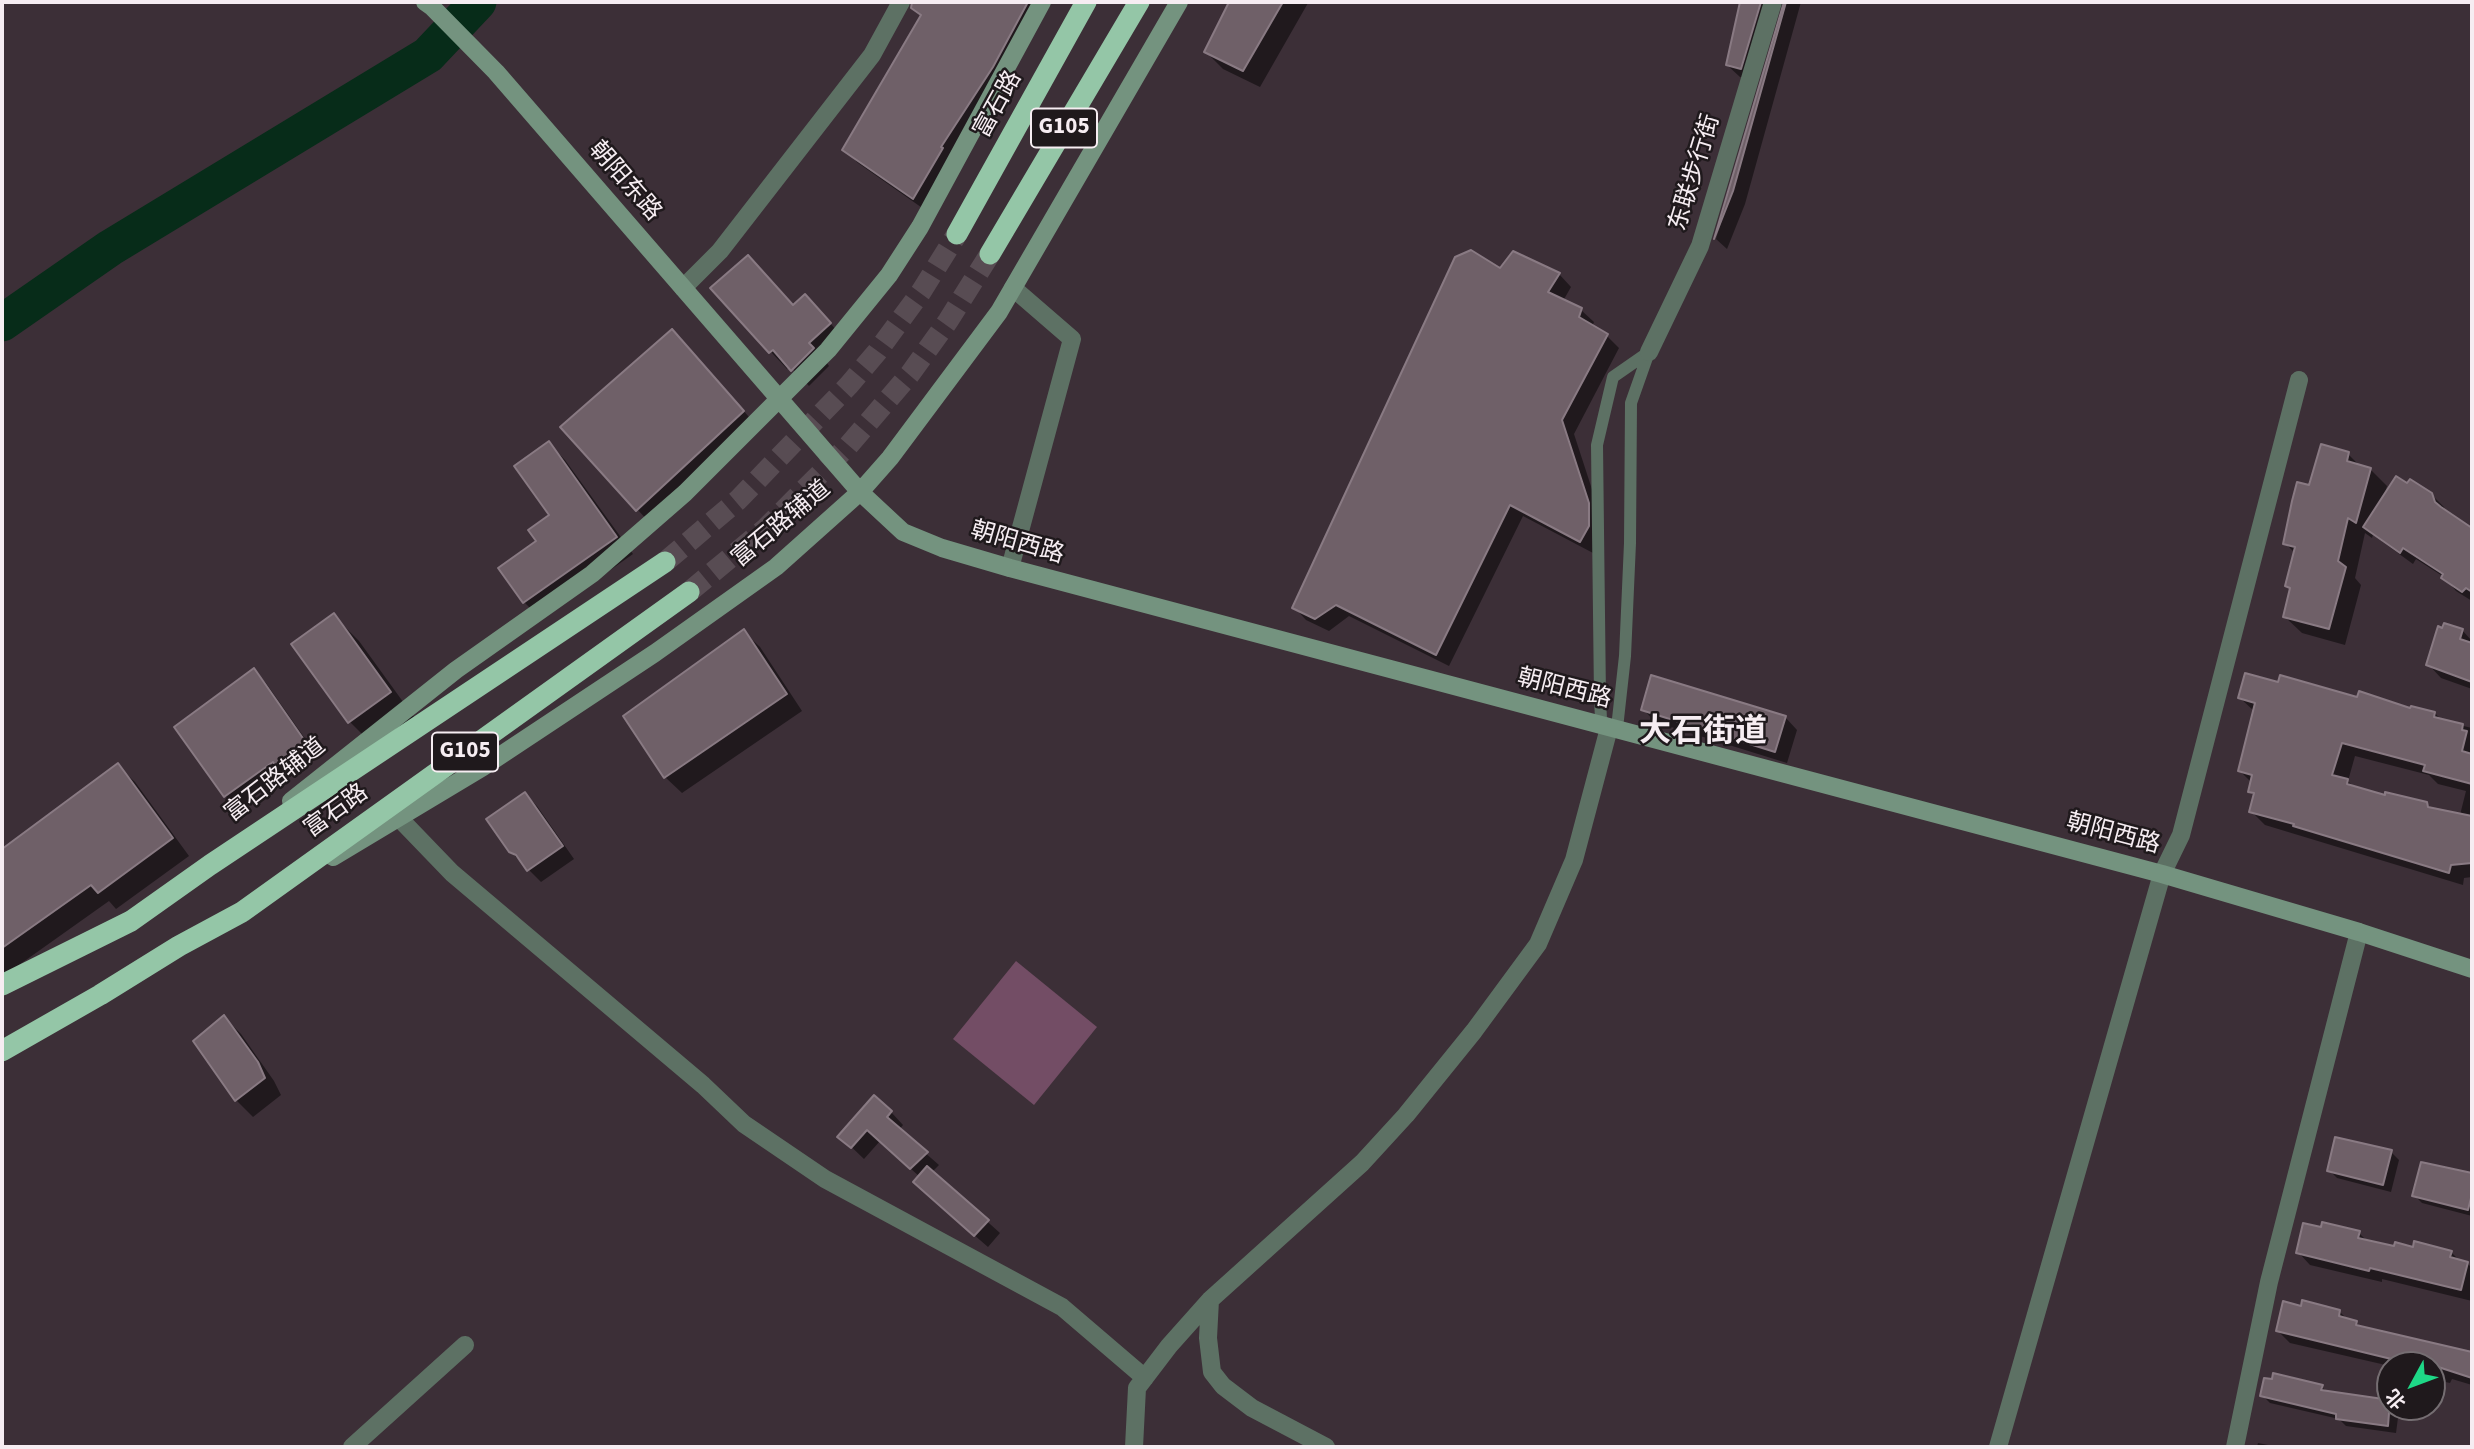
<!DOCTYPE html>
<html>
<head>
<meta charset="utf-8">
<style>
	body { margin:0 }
	#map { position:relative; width:2474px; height:1449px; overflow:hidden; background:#3c2f37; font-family:"Source Sans 3","Noto Sans SC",sans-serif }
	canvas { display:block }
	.frame { position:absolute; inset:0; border:4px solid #f6edf2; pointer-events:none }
	.north { position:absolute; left:2376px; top:1351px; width:70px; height:70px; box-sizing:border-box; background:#1f191c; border:2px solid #756e72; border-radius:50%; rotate:229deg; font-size:19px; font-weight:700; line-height:28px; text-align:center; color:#f6edf2 }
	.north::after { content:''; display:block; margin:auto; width:24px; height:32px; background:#1ed887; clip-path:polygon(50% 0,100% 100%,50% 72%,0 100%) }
</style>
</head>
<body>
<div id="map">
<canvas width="2474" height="1449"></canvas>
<div class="frame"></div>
<div class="north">北</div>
</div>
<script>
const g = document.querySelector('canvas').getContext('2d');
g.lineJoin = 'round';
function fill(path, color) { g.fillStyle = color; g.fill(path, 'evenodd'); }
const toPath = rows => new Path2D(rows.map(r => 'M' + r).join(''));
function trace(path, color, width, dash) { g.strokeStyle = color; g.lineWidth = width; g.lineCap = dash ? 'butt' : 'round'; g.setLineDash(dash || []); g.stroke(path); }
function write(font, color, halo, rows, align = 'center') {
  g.font = font + ' "Source Sans 3","Noto Sans SC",sans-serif'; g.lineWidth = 5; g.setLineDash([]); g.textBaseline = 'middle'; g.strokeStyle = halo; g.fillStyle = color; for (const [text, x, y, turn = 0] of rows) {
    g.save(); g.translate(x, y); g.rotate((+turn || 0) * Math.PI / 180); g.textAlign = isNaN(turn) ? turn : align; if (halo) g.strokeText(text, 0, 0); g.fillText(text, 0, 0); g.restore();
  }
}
fill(toPath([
	[1016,961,1097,1027,1034,1105,953,1039]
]), '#734d65');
fill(toPath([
	[919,2,1051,2,928,212,858,163,844,149,922,16,915,9],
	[1231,2,1308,3,1260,87,1223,69,1206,52],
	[1741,2,1801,2,1745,204,1727,249,1716,239,1786,5,1785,2,1774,11,1754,80,1740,77,1727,65],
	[1501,270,1559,274,1571,287,1563,301,1581,310,1594,322,1592,327,1607,336,1619,348,1574,434,1601,517,1593,553,1523,516,1449,666,1349,616,1329,631,1306,620,1294,607],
	[713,288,821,313,846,341,825,360,829,366,809,386,790,366,787,369,771,352],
	[684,343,756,425,649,522,637,509],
	[549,443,565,460,633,554,541,619,524,602,551,516],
	[2348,454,2361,467,2370,469,2387,486,2384,497,2431,494,2444,507,2446,513,2472,530,2472,601,2456,591,2444,577,2416,559,2413,564,2373,535,2372,538,2365,533,2355,578,2361,585,2345,645,2302,633,2285,617,2292,590,2287,586,2295,553,2285,543,2311,487],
	[334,616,359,641,414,717,374,746,349,721],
	[2462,630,2472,641,2472,689,2441,678,2428,664],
	[743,631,760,647,802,711,682,793,665,777],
	[253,670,266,683,318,757,290,777,286,774,238,808,225,796],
	[2240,698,2358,700,2435,713,2442,721,2472,728,2472,877,2464,878,2463,885,2265,825,2251,811,2255,796,2250,791,2252,783,2240,771,2254,711],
	[2355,756,2429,775,2438,784,2466,791,2460,815,2432,809,2426,803,2386,797,2355,788,2348,781],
	[1643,709,1785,717,1797,730,1787,763,1655,722],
	[118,766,135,782,189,856,116,909,109,901,2,977,2,851],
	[525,794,537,806,574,859,541,882,510,851],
	[224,1017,241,1034,274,1081,281,1095,253,1117,236,1100],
	[891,1112,903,1125,899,1130,939,1165,932,1172,1000,1233,988,1247,928,1195,920,1177,880,1141,864,1159,840,1136],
	[2391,1152,2399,1160,2391,1192,2337,1178,2329,1170],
	[2460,1172,2472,1175,2472,1216,2422,1203,2414,1195],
	[2359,1233,2368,1242,2395,1249,2451,1252,2460,1261,2467,1263,2472,1268,2472,1301,2382,1279,2382,1282,2310,1265,2298,1252],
	[2303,1308,2339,1311,2349,1321,2356,1322,2361,1328,2472,1354,2472,1385,2452,1379,2450,1383,2432,1379,2432,1365,2390,1366,2290,1343,2278,1331],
	[2322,1387,2328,1393,2390,1402,2390,1407,2396,1407,2399,1410,2396,1433,2346,1426,2339,1419,2270,1403,2262,1395],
	[2258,1443,2278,1447,2257,1447]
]), '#0007');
trace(toPath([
	[2,323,110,248,428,55,478,2]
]), '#072c19', 37);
const building = toPath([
	[912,2,1028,2,993,67,941,147,943,148,913,199,842,150,921,15,911,8,912,2],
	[1229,2,1283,2,1243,71,1204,52,1229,2],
	[1740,2,1761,2,1741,69,1726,65,1740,2],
	[1784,2,1786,2,1733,191,1714,239,1784,2],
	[1471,250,1500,268,1513,251,1560,273,1548,292,1582,308,1579,317,1608,334,1562,420,1589,503,1589,526,1580,542,1510,505,1436,655,1336,605,1315,619,1292,608,1455,257,1471,250],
	[748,255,793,305,805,294,831,323,809,343,814,348,791,371,773,350,769,353,710,288,748,255],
	[672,329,744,411,636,511,560,427,672,329],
	[549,441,617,537,523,603,498,568,536,541,528,530,549,515,514,466,549,441],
	[2321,444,2349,452,2347,461,2371,468,2356,523,2348,518,2338,561,2346,567,2329,629,2283,617,2290,588,2285,586,2295,547,2283,544,2292,501,2297,482,2309,485,2321,444],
	[2396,476,2407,483,2410,479,2432,493,2435,502,2441,507,2472,528,2472,592,2466,588,2462,592,2441,578,2443,574,2403,548,2400,553,2363,527,2396,476],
	[334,613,391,692,348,723,291,644,334,613],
	[2444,623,2463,629,2460,639,2472,643,2472,682,2426,665,2438,626,2442,628,2444,623],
	[744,629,787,694,664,778,623,716,744,629],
	[254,668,307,744,276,766,273,762,224,797,174,727,254,668],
	[2245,673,2278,682,2280,675,2357,697,2359,691,2410,708,2411,706,2435,712,2434,717,2463,724,2462,730,2467,731,2462,751,2472,754,2472,784,2423,771,2425,765,2342,743,2332,775,2348,779,2347,784,2385,795,2385,792,2427,802,2428,807,2472,816,2472,863,2451,865,2449,873,2293,826,2294,824,2249,812,2254,793,2248,792,2252,775,2238,771,2255,703,2238,698,2245,673],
	[1651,675,1786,716,1775,752,1641,710,1651,675],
	[118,763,173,838,98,893,91,885,2,948,2,849,118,763],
	[525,792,563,846,527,871,516,855,509,852,486,819,525,792],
	[224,1015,258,1062,265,1078,235,1101,193,1041,224,1015],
	[874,1095,892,1111,887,1117,928,1152,910,1169,867,1130,851,1148,837,1137,874,1095],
	[2335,1137,2392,1150,2383,1185,2327,1171,2335,1137],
	[2421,1162,2472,1173,2472,1194,2468,1210,2412,1196,2421,1162],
	[927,1166,989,1220,974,1236,913,1182,927,1166],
	[2322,1222,2360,1231,2358,1238,2394,1246,2395,1242,2413,1247,2414,1241,2452,1251,2450,1257,2468,1262,2461,1290,2370,1268,2369,1271,2296,1253,2303,1223,2321,1227,2322,1222],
	[2302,1300,2340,1310,2339,1316,2357,1321,2356,1325,2472,1352,2472,1378,2432,1365,2416,1365,2276,1331,2283,1301,2301,1306,2302,1300],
	[2273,1373,2323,1385,2321,1390,2390,1400,2388,1426,2336,1419,2336,1414,2260,1396,2264,1378,2272,1379,2273,1373]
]);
fill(building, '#6f6068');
trace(building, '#897a83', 2);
trace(toPath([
	[665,562,738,500,849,385,877,352,921,292,957,234],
	[689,592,766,528,848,446,910,374,948,321,990,254]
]), '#584c53', 21, [21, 10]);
trace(toPath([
	[1608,728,1601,719,1600,698,1597,445,1613,377,1649,352],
	[1617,728,1625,656,1630,543,1631,403,1649,352]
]), '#5d7164', 12);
trace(toPath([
	[683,288,720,251,872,55,901,2],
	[1649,352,1700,246,1773,2],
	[1010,568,1072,339,1013,288],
	[399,818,452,873,703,1085,744,1124,825,1179,1062,1307,1145,1378],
	[1210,1300,1208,1338,1212,1372,1223,1386,1252,1408,1326,1447],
	[352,1447,465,1345],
	[1134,1447,1137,1388,1169,1346,1210,1300,1362,1163,1406,1115,1474,1031,1538,944,1574,860,1609,728],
	[1998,1447,2162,874,2181,835,2299,380],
	[2235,1447,2269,1282,2359,932]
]), '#5d7164', 18);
trace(toPath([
	[425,2,432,7,496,72,860,492,903,532,942,548,1010,568,2162,874,2359,932,2472,969],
	[291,801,456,670,592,574,685,493,828,350,889,275,920,227,1042,2],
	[333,857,483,767,655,653,776,567,860,492,890,458,999,312,1179,2]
]), '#74937f', 18);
trace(toPath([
	[957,234,1086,2],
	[990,254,1139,2],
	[2,985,131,921,210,865,665,562],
	[2,1051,100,995,179,946,242,912,689,592]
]), '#94c6a7', 21);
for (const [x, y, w] of [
	[1064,128,66],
	[465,752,66]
]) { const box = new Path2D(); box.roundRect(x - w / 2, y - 19.5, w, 39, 5); g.fillStyle = '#1f191c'; g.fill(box); trace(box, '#f6edf2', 2); }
write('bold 23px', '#f6edf2', null, [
	["G105",1064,128],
	["G105",465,752]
]);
write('24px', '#f6edf2', '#1f191c', [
	["富石路",999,105,-61],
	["东联步行街",1696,173,-73],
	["朝阳东路",624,182,49],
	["富石路辅道",782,525,-40],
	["朝阳西路",1017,544,16],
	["朝阳西路",1564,690,14],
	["富石路辅道",276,781,-38],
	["富石路",337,812,-36],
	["朝阳西路",2113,835,15]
]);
write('bold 32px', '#f6edf2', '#1f191c', [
	["大石街道",1703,734]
]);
</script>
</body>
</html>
